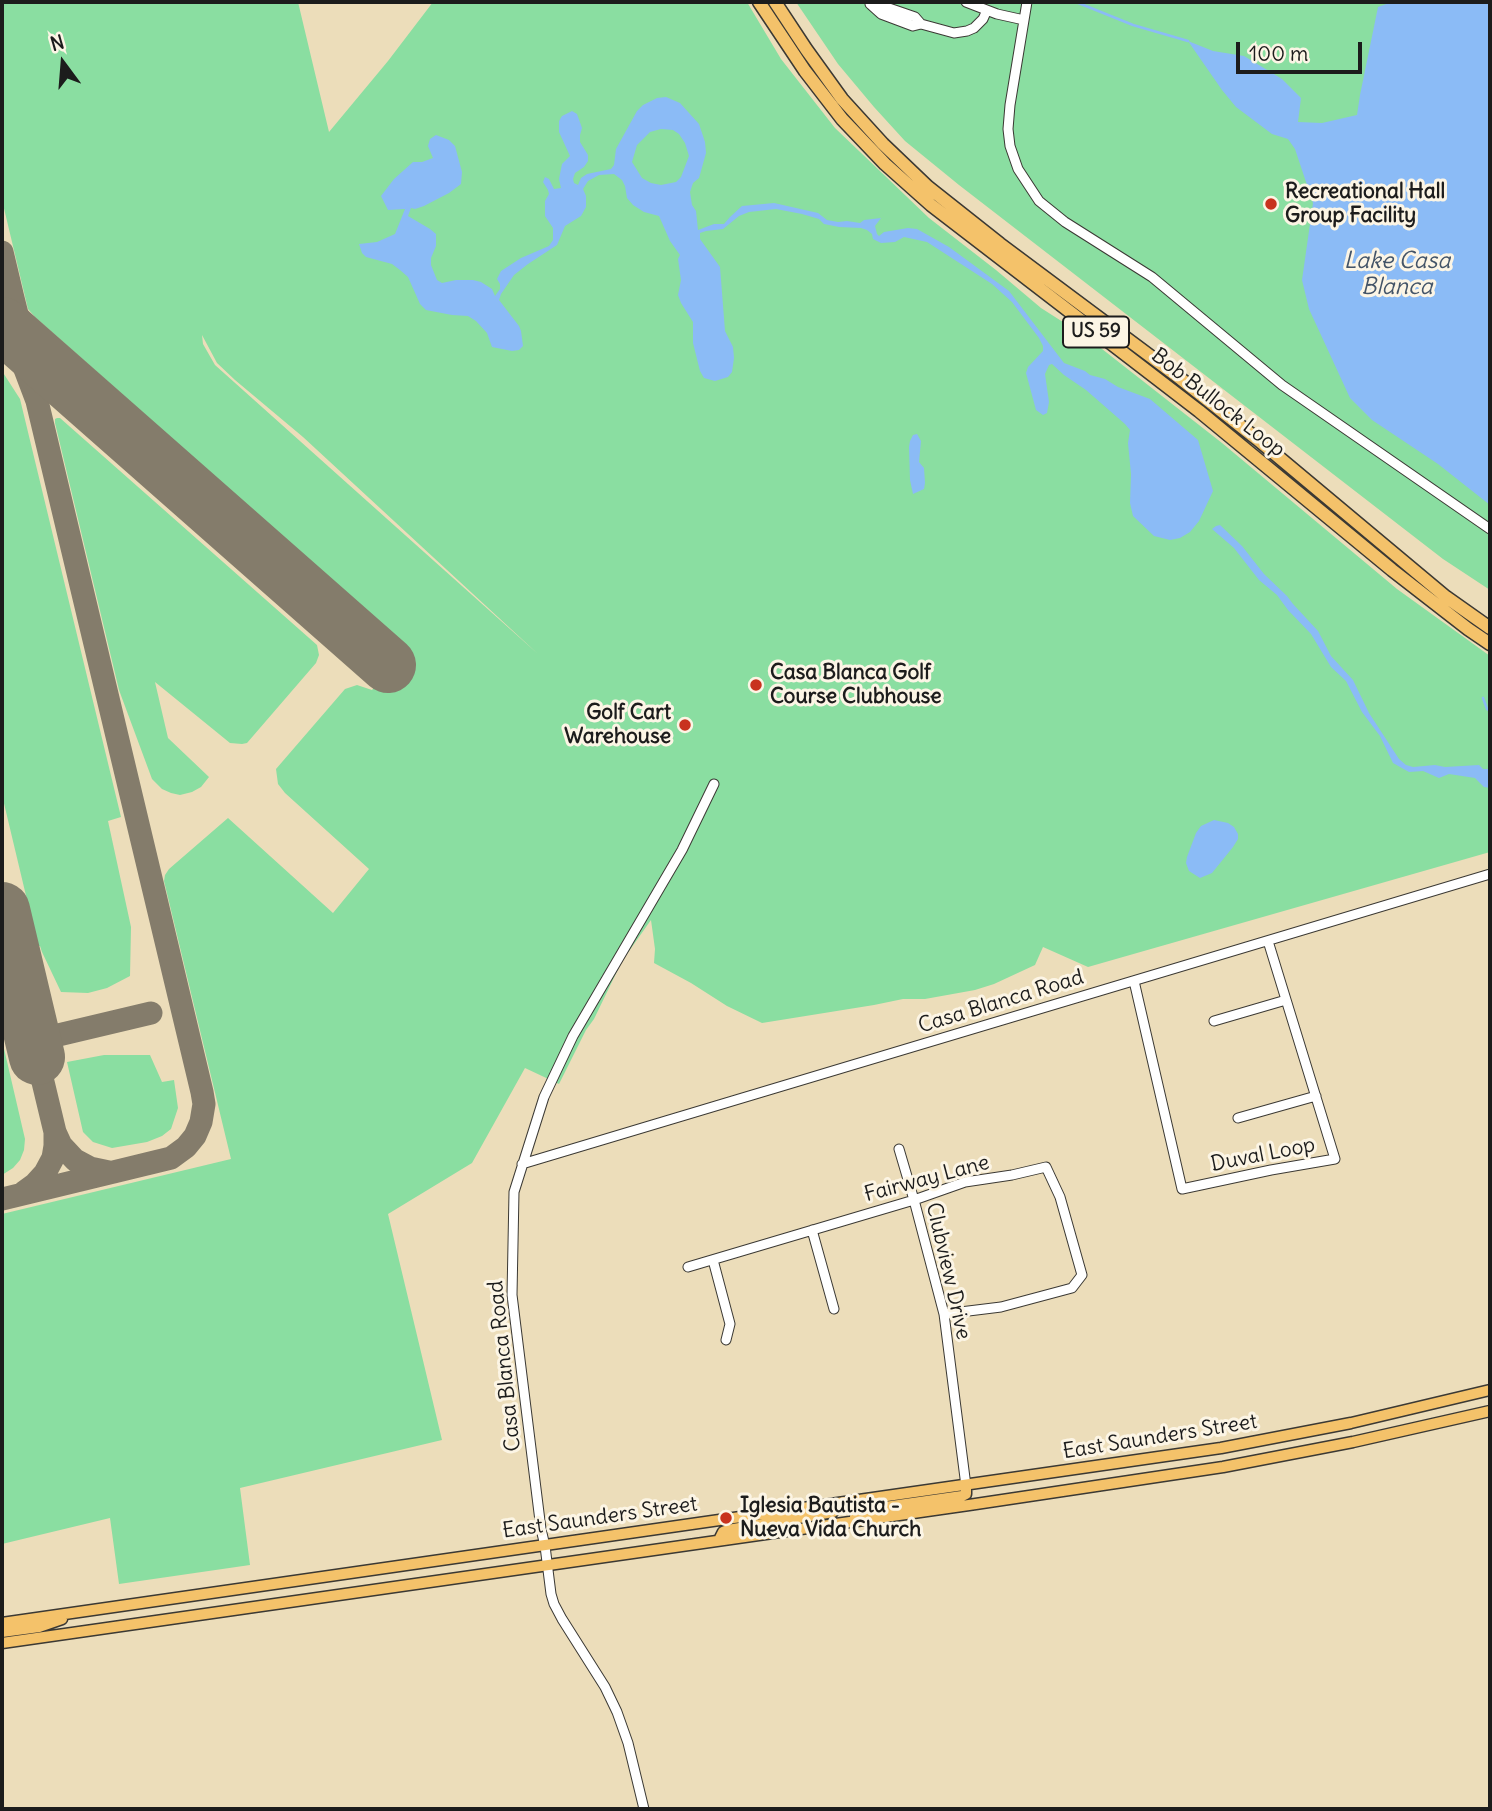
<!DOCTYPE html>
<html>
<head>
<meta charset="utf-8">
<style>
	body { margin:0 }
	#map { position:relative; width:1492px; height:1811px; overflow:hidden; background:#ecddba; font-family:Delius,sans-serif }
	canvas { display:block }
	.frame { position:absolute; inset:0; border:4px solid #1c1c1c; pointer-events:none }
	.north { position:absolute; left:28px; top:28px; width:70px; height:70px; -webkit-text-stroke:5px #fcf5e5; paint-order:stroke; rotate:344deg; font-size:19px; font-weight:700; line-height:28px; text-align:center; color:#1c1c1c }
	.north::after { content:''; display:block; margin:auto; width:24px; height:32px; background:#1c1c1c; clip-path:polygon(50% 0,100% 100%,50% 72%,0 100%) }
	.scale { position:absolute; left:1236px; top:42px; width:126px; height:32px; box-sizing:border-box; border:4px solid #1c1c1c; border-top:0; padding-left:9px; font-size:21px; line-height:24px; white-space:nowrap; color:#1c1c1c; -webkit-text-stroke:5px #fcf5e5; paint-order:stroke }
</style>
</head>
<body>
<div id="map">
<canvas width="1492" height="1811"></canvas>
<div class="frame"></div>
<div class="north">N</div>
<div class="scale">100 m</div>
</div>
<script>
const g = document.querySelector('canvas').getContext('2d');
g.lineJoin = 'round';
function fill(path, color) { g.fillStyle = color; g.fill(path, 'evenodd'); }
const toPath = rows => new Path2D(rows.map(r => 'M' + r).join(''));
function trace(path, color, width, dash) { g.strokeStyle = color; g.lineWidth = width; g.lineCap = dash ? 'butt' : 'round'; g.setLineDash(dash || []); g.stroke(path); }
function write(font, color, halo, rows, align = 'center') {
  g.font = font + ' Delius,sans-serif'; g.lineWidth = 6; g.setLineDash([]); g.textBaseline = 'middle'; g.strokeStyle = halo; g.fillStyle = color; for (const [text, x, y, turn = 0] of rows) {
    g.save(); g.translate(x, y); g.rotate((+turn || 0) * Math.PI / 180); g.textAlign = isNaN(turn) ? turn : align; if (halo) g.strokeText(text, 0, 0); g.fillText(text, 0, 0); g.restore();
  }
}
fill(toPath([
	[2,2,298,2,329,132,388,61,433,2,747,2,781,59,835,128,929,218,996,270,1041,308,1088,338,1222,443,1397,589,1490,656,1490,852,1088,967,1043,947,1035,965,994,984,975,990,925,999,903,999,874,1005,762,1023,727,1006,691,983,654,963,655,949,651,920,622,961,594,1019,586,1030,559,1084,525,1068,472,1163,388,1214,442,1440,240,1488,250,1565,119,1584,110,1518,2,1544,2,1214,231,1159,164,881,165,875,169,869,228,818,333,913,369,869,285,793,278,784,276,769,345,689,357,685,372,690,408,648,35,317,28,309,2,200],
	[202,335,217,363,235,380,303,437,538,654,215,365,203,344],
	[796,2,1490,2,1490,590,1443,559,959,185,905,141,874,107,838,64],
	[2,371,20,399,121,817,108,821,131,927,130,976,107,988,88,993,61,992,42,952,40,946,38,946,2,795],
	[57,418,60,418,317,645,319,655,316,663,247,743,242,744,230,743,155,682,168,738,209,777,201,787,192,792,180,795,171,793,162,789,152,779,119,690,55,423,55,419],
	[2,1040,25,1139,24,1150,20,1160,13,1168,2,1175],
	[104,1055,150,1055,162,1082,174,1080,178,1108,171,1129,162,1136,147,1142,112,1148,93,1142,83,1132,67,1062]
]), '#8adea1');
fill(toPath([
	[1392,2,1490,2,1490,505,1438,464,1372,420,1350,398,1309,309,1302,280,1313,203,1295,149,1288,139,1272,134,1236,107,1222,90,1188,41,1213,51,1244,56,1282,79,1301,98,1298,122,1322,123,1357,115,1360,95,1378,7],
	[666,97,680,103,699,124,705,142,706,153,701,171,699,178,693,183,690,192,692,205,696,211,698,230,714,224,724,224,730,217,742,206,774,203,818,213,827,220,838,222,847,221,860,223,864,220,881,218,875,226,877,234,879,236,884,232,908,228,917,229,949,247,1009,291,1064,363,1085,371,1090,375,1105,379,1118,387,1150,399,1198,440,1213,491,1199,521,1190,532,1180,538,1170,540,1154,536,1133,516,1130,503,1131,474,1128,443,1130,430,1125,424,1086,390,1064,375,1052,364,1049,365,1045,374,1049,402,1047,413,1043,415,1036,410,1026,373,1028,367,1043,351,1043,346,1039,338,1012,302,992,284,927,242,904,237,895,242,881,243,873,239,872,234,867,230,861,228,839,227,824,224,819,219,802,214,776,209,749,212,739,216,723,229,706,231,700,233,700,239,720,267,725,331,733,347,734,358,732,372,728,377,715,381,704,378,700,371,693,343,693,322,681,303,678,295,681,280,678,259,680,255,670,241,659,216,644,212,633,205,627,198,625,186,622,180,614,174,599,175,588,181,583,189,586,196,586,207,581,216,565,226,557,245,528,264,514,275,501,294,499,300,519,326,521,331,523,346,519,350,512,351,492,347,487,333,476,321,468,316,452,315,426,310,420,304,408,277,400,270,392,264,366,257,362,253,359,244,377,242,395,234,405,209,388,210,381,196,394,179,413,162,422,162,433,158,428,146,430,139,436,135,449,140,455,146,462,172,461,184,449,193,424,206,415,209,411,208,408,216,430,229,436,234,436,246,431,258,431,265,437,280,442,283,456,280,473,280,481,282,492,289,495,296,500,289,500,284,497,279,501,271,521,258,549,246,553,240,553,228,545,216,545,201,549,194,548,190,543,182,545,177,549,179,554,189,561,188,559,179,562,164,570,156,559,132,559,121,562,116,572,111,577,114,582,128,580,135,580,142,588,155,588,161,584,167,575,173,573,179,574,183,578,185,581,178,587,174,611,169,614,165,616,149,637,111,643,105,657,98],
	[661,129,673,130,679,134,685,143,689,156,681,177,676,182,661,185,651,183,642,178,632,162,637,145,650,132],
	[917,434,921,441,919,462,924,468,925,483,924,489,913,494,910,480,909,447,910,441,913,435],
	[1220,525,1242,546,1264,574,1287,596,1293,604,1318,631,1331,656,1353,680,1369,713,1399,759,1406,765,1413,767,1435,765,1445,767,1479,765,1483,769,1490,769,1490,788,1484,787,1475,778,1449,774,1439,778,1423,771,1409,772,1393,763,1380,736,1362,712,1346,681,1331,667,1311,634,1288,610,1277,595,1259,580,1234,548,1212,529,1216,526],
	[1214,820,1228,823,1234,827,1238,834,1238,839,1233,847,1212,873,1200,878,1189,871,1186,863,1187,857,1196,833,1201,826]
]), '#8bbbf6');
trace(toPath([
	[1076,2,1133,25,1188,41],
	[1483,698,1487,709,1490,711]
]), '#8bbbf6', 2.5);
trace(toPath([
	[2,252,12,294,7,305],
	[12,294,17,314,26,333,51,369],
	[2,331,23,364,37,401,202,1092,204,1104,201,1122,195,1136,186,1147,171,1158,2,1199],
	[37,398,43,387,53,382,61,382,74,389],
	[33,1041,151,1013],
	[55,1132,61,1145,75,1160,90,1168,109,1172],
	[24,1192,35,1184,45,1173,53,1158,55,1146,55,1132,37,1057]
]), '#847c6b', 23);
trace(toPath([
	[2,325,388,665],
	[2,910,37,1057]
]), '#847c6b', 56);
const minor = toPath([
	[966,2,997,14,1024,20],
	[1027,2,1010,105,1008,129,1010,146,1018,169,1039,201,1065,222,1152,277,1282,385,1490,529],
	[870,4,883,6,915,17,921,24,954,33,967,31,974,28,983,19,987,10],
	[871,5,881,14,913,26,921,24],
	[1134,981,1182,1189,1271,1170,1335,1159,1268,941],
	[1214,1021,1286,1000],
	[1238,1118,1316,1096],
	[899,1149,914,1200,944,1314,966,1486],
	[522,1164,1490,874],
	[812,1230,834,1309],
	[713,1260,730,1324,726,1340],
	[688,1267,914,1200,965,1182,1012,1175,1046,1167,1060,1197,1082,1275,1072,1288,1001,1307,944,1314],
	[644,1809,628,1743,617,1712,605,1687,562,1619,554,1604,551,1594,545,1546,541,1529,512,1295,514,1192,544,1097,573,1036,682,850,714,784]
]);
const major = toPath([
	[855,1517,871,1510,885,1507,962,1496,966,1494,966,1486],
	[719,1540,723,1532,728,1530,833,1512,843,1503],
	[2,1623,1221,1448,1351,1423,1490,1390],
	[2,1632,39,1627,62,1619],
	[2,1643,969,1505,1223,1467,1353,1442,1490,1411]
]);
const highway = toPath([
	[759,2,805,71,842,119,885,164,931,205,1199,411,1392,570,1468,629,1490,644],
	[775,2,806,49,842,99,883,144,928,187,1000,244,1181,379,1257,439,1446,597,1490,628]
]);
trace(minor, '#3b3934', 11);
trace(major, '#3b3934', 13);
trace(highway, '#3b3934', 15);
trace(minor, '#fff', 9);
trace(major, '#f4c26a', 10);
trace(highway, '#f4c26a', 12);
for (const [x, y, r, color] of [
	[1271,204,7,"#c8321e"],
	[756,685,7,"#c8321e"],
	[685,725,7,"#c8321e"],
	[726,1518,7,"#c8321e"]
]) { const dot = new Path2D(); dot.arc(x, y, r, 0, 2 * Math.PI); g.fillStyle = color; g.fill(dot); trace(dot, '#fcf5e5', 2.5); }
for (const [x, y, w] of [
	[1096,332,66]
]) { const box = new Path2D(); box.roundRect(x - w / 2, y - 15.5, w, 31, 5); g.fillStyle = '#fcf5e5'; g.fill(box); trace(box, '#1c1c1c', 2); }
write('bold 19px', '#1c1c1c', null, [
	["US 59",1096,332]
]);
write('bold 21px', '#1c1c1c', '#fcf5e5', [
	["Recreational Hall",1285,192],
	["Group Facility",1285,216],
	["Casa Blanca Golf",770,673],
	["Course Clubhouse",770,697],
	["Golf Cart",671,713,"right"],
	["Warehouse",671,737,"right"],
	["Iglesia Bautista -",740,1506],
	["Nueva Vida Church",740,1530]
], 'left');
write('21px', '#1c1c1c', '#fcf5e5', [
	["Bob Bullock Loop",1218,403,38],
	["Casa Blanca Road",1001,1002,-17],
	["Duval Loop",1263,1155,-11],
	["Fairway Lane",927,1179,-15],
	["Clubview Drive",948,1271,77],
	["Casa Blanca Road",505,1366,-96],
	["East Saunders Street",1160,1437,-9],
	["East Saunders Street",600,1518,-8]
]);
write('italic 23px', '#435468', '#fcf5e5', [
	["Lake Casa",1397,261],
	["Blanca",1397,287]
]);
</script>
</body>
</html>
